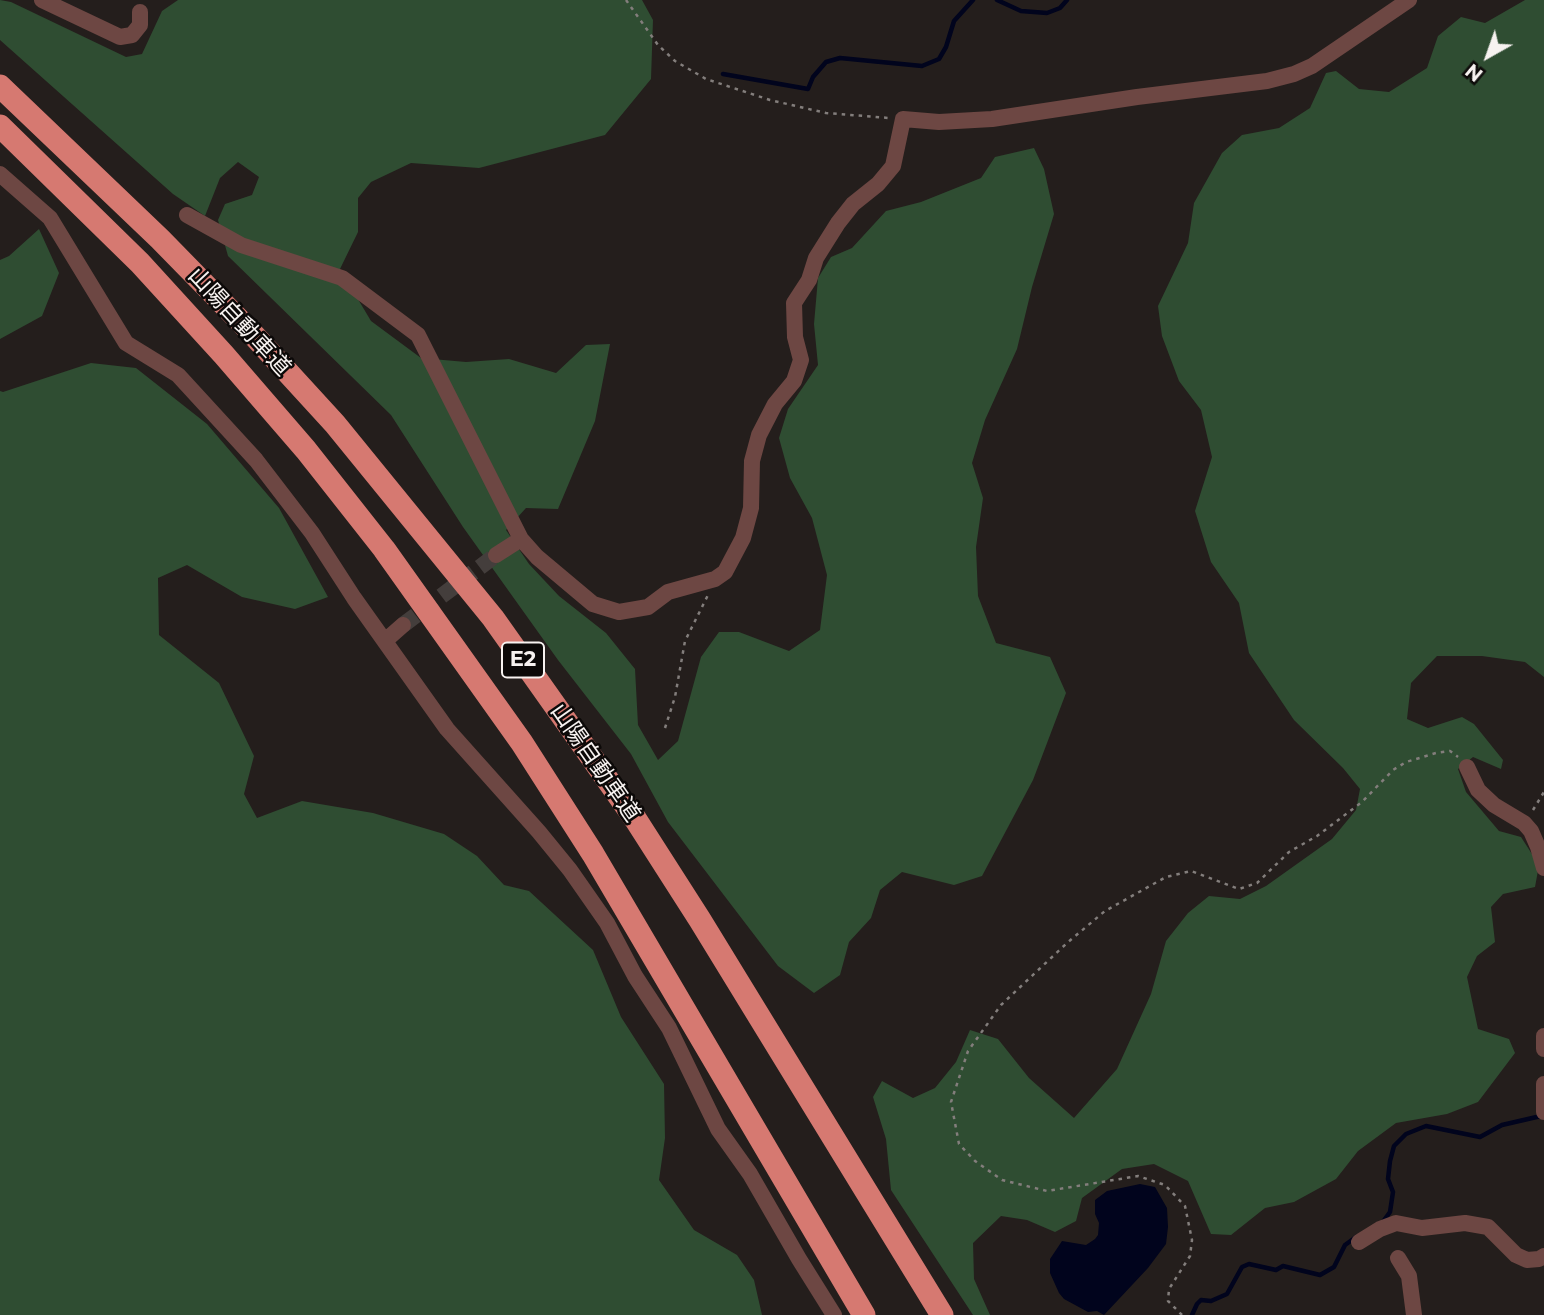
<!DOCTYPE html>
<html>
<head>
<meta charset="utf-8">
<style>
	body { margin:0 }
	#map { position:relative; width:1544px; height:1315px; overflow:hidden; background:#241e1c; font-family:Montserrat,sans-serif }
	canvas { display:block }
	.north { position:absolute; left:1453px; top:21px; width:70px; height:70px; -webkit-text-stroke:5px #0c0908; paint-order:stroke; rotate:220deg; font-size:19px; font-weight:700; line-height:28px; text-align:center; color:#f7f2f0 }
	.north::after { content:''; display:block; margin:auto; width:24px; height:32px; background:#f7f2f0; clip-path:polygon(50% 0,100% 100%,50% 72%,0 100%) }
</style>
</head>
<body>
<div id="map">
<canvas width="1544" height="1315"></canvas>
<div class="north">N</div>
</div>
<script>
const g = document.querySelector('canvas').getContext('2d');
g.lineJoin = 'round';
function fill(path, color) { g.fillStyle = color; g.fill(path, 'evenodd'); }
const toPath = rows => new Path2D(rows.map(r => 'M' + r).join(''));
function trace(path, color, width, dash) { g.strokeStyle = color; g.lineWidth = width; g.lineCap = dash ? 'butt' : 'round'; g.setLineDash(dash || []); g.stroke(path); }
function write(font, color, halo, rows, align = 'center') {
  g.font = font + ' Montserrat,"Noto Sans JP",sans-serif'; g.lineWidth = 5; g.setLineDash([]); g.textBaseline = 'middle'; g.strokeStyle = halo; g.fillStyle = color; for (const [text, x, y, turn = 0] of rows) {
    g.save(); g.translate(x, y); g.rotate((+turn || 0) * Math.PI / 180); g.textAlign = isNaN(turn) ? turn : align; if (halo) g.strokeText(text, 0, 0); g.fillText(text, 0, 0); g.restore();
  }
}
fill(toPath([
	[0,0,11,2,126,57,142,54,162,11,178,0,642,0,653,20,651,79,605,135,479,168,411,163,371,182,358,198,358,232,340,269,371,321,421,358,466,362,509,359,556,373,586,345,610,344,595,421,558,509,526,508,506,530,529,564,559,596,606,633,635,669,638,725,658,760,678,741,701,657,719,632,739,632,789,651,820,630,827,575,812,518,790,478,779,438,788,409,818,365,814,324,818,278,831,257,852,248,886,211,921,202,981,178,995,157,1034,148,1044,169,1054,214,1032,287,1017,349,985,420,972,463,983,498,976,547,978,596,996,643,1050,657,1066,693,1033,780,982,876,954,885,902,872,880,890,871,918,849,942,840,975,814,993,778,966,668,822,631,754,558,660,463,527,391,415,228,256,218,220,225,204,252,195,259,177,238,162,220,178,205,216,173,194,0,40],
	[1525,0,1544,0,1544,677,1525,662,1482,656,1437,656,1411,683,1407,719,1428,728,1462,717,1474,724,1503,760,1501,769,1473,757,1458,769,1466,792,1499,831,1521,837,1539,865,1535,887,1503,894,1491,907,1495,942,1477,956,1467,977,1478,1029,1509,1039,1515,1053,1478,1102,1447,1114,1396,1123,1358,1151,1336,1179,1294,1202,1265,1208,1231,1235,1211,1234,1188,1181,1154,1164,1122,1169,1082,1198,1076,1221,1055,1232,1027,1220,1001,1216,973,1243,974,1279,990,1315,973,1315,891,1190,886,1139,873,1097,882,1081,913,1098,935,1088,956,1062,970,1030,998,1039,1029,1078,1074,1118,1117,1069,1151,994,1166,941,1188,913,1209,896,1240,899,1266,886,1332,839,1356,810,1360,789,1343,768,1294,720,1249,653,1239,603,1211,562,1195,511,1212,457,1201,410,1179,381,1162,336,1158,306,1188,243,1194,203,1222,153,1242,135,1279,128,1310,108,1326,73,1336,71,1359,89,1389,92,1427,68,1438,36,1461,17,1485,23],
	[39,229,59,273,42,316,0,339,0,260,9,256],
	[91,363,136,368,207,424,279,508,328,597,295,609,242,597,187,565,158,578,159,635,219,683,254,756,244,794,257,818,302,801,373,813,444,834,477,856,504,885,529,891,593,950,621,1017,664,1084,665,1138,659,1180,694,1230,737,1255,754,1280,762,1315,0,1315,0,391,3,392]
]), '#2f4d32');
fill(toPath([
	[1140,1184,1155,1187,1167,1208,1168,1227,1166,1244,1148,1268,1104,1315,1097,1311,1088,1312,1064,1299,1059,1293,1050,1273,1050,1259,1062,1241,1086,1245,1095,1239,1098,1235,1099,1223,1095,1214,1095,1200,1107,1191]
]), '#01041d');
trace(toPath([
	[997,0,1021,11,1047,13,1060,8,1067,0],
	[723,74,808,89,813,77,826,62,840,58,922,66,939,59,946,47,954,21,973,0],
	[1382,1223,1390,1212,1393,1192,1388,1179,1390,1161,1394,1146,1406,1134,1426,1126,1480,1137,1502,1125,1541,1116],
	[1192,1315,1197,1304,1201,1300,1211,1301,1227,1294,1242,1267,1249,1264,1276,1270,1283,1266,1320,1275,1334,1267,1345,1245,1356,1237]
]), '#01041d', 4.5);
trace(toPath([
	[403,625,496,555]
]), '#443e3c', 16, [16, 8]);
trace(toPath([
	[626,0,658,45,675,61,706,79,770,100,826,113,889,118],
	[665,728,675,697,685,641,708,595],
	[1533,810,1544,792],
	[1182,1315,1168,1301,1169,1289,1190,1256,1192,1240,1185,1206,1165,1185,1138,1176,1047,1191,1002,1180,975,1161,959,1144,951,1102,968,1051,1001,1005,1067,943,1105,911,1166,877,1191,871,1239,889,1257,883,1289,852,1317,836,1362,802,1393,770,1406,762,1436,753,1450,751,1458,757]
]), '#837e7c', 2.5, [3.5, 5]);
trace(toPath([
	[42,0,120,37,132,35,140,25,140,12],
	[0,174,50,218,126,343,178,375,256,460,312,533,354,598,447,729,539,832,570,870,607,923,635,976,669,1028,718,1129,750,1174,799,1259,834,1315],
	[187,215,241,245,342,278,418,335,521,539,537,557,593,604,619,612,648,607,668,592,715,579,725,572,743,538,751,508,752,461,759,435,775,404,794,381,801,360,795,337,794,303,809,280,816,258,838,223,853,204,878,184,893,166,903,119,939,122,992,119,1137,97,1267,81,1294,74,1312,66,1409,0],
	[496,555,521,539],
	[386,640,403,625],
	[1467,767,1478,790,1494,805,1524,823,1531,831,1538,847,1544,868],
	[1544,1036,1544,1049],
	[1544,1084,1544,1112],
	[1359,1242,1380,1229,1396,1223,1422,1228,1465,1223,1488,1227,1516,1255,1527,1260,1539,1259,1544,1256],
	[1398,1258,1409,1276,1414,1315]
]), '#6d4743', 16);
trace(toPath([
	[0,86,160,239,249,330,335,424,493,618,636,820,700,920,942,1315],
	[0,126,140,263,224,355,306,450,384,549,522,743,593,854,864,1315]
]), '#d67971', 23);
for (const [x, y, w] of [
	[523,660,42]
]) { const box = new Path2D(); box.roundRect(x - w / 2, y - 17.5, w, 35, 5); g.fillStyle = '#0c0908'; g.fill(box); trace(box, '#f7f2f0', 2); }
write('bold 21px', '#f7f2f0', null, [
	["E2",523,660]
]);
write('23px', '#f7f2f0', '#0c0908', [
	["山陽自動車道",239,322,47],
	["山陽自動車道",595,763,55]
]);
</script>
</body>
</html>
